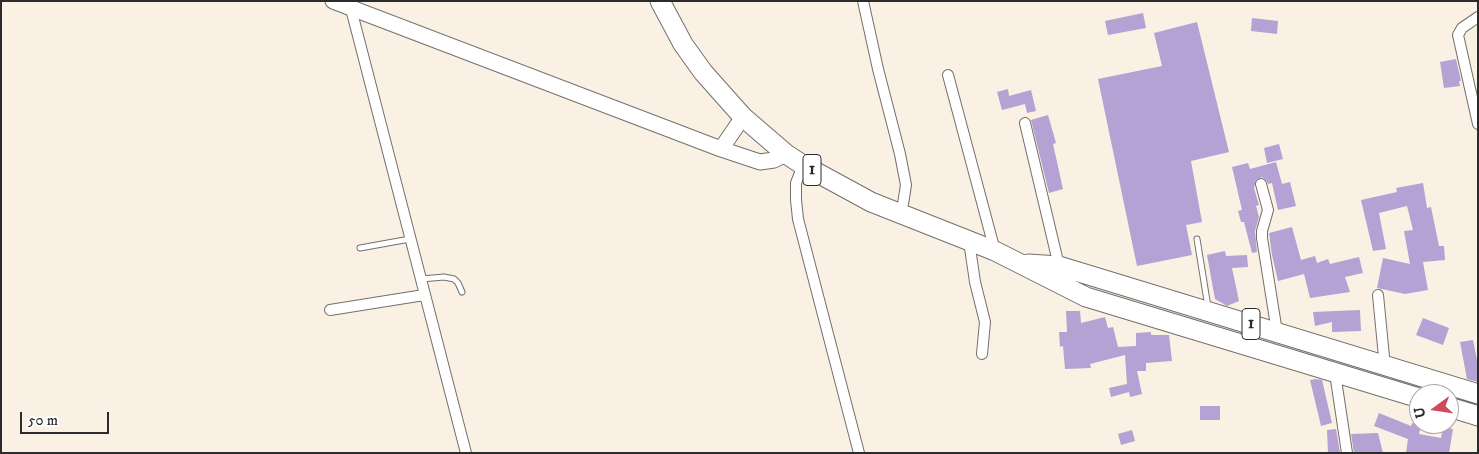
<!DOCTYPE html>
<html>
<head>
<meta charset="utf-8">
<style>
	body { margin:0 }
	#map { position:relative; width:1479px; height:454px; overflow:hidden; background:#faf0e3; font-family:"IM FELL DW Pica",serif }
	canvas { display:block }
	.frame { position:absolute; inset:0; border:2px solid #2b2b2b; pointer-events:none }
	.north { position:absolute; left:1409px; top:384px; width:50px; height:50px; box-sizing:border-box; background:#fff; border:1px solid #aaa; border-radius:50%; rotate:256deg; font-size:14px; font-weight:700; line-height:20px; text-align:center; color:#2b2b2b }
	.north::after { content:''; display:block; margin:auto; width:18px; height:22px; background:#d1495b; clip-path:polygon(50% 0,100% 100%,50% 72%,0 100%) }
	.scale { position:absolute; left:20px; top:412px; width:89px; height:22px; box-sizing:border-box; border:2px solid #2b2b2b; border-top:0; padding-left:6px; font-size:15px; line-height:18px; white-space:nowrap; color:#2b2b2b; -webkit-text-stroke:4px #fff; paint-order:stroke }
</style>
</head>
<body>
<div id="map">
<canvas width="1479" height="454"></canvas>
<div class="frame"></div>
<div class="north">U</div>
<div class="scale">50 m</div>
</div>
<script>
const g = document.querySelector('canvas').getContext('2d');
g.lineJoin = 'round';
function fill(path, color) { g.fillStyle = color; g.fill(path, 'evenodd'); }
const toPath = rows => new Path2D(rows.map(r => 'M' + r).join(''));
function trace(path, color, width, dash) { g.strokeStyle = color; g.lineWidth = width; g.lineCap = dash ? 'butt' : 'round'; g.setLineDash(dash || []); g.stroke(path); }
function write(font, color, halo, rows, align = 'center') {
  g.font = font + ' "IM FELL DW Pica",serif'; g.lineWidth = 4.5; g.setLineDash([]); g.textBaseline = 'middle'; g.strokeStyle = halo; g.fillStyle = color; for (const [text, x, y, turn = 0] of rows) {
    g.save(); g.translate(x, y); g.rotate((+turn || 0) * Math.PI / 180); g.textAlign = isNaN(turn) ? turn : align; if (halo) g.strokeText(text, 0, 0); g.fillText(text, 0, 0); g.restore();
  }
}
fill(toPath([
	[1143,13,1146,28,1108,35,1105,21],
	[1252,18,1278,21,1277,34,1251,31],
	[1197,22,1229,152,1191,161,1202,222,1186,225,1192,255,1137,266,1098,79,1162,66,1154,33],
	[1456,59,1461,81,1459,81,1460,86,1444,88,1440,62],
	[1008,89,1009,96,1031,90,1036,111,1027,113,1025,104,1002,110,997,92],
	[1048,115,1056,143,1053,144,1063,189,1049,193,1031,120],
	[1279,144,1283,159,1267,163,1264,148],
	[1276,162,1282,184,1290,182,1296,206,1278,210,1272,183,1268,184,1266,180,1262,177,1256,180,1254,188,1259,205,1256,206,1259,217,1255,231,1257,252,1252,253,1244,222,1241,222,1238,211,1242,210,1232,167,1248,163,1250,169],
	[1423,183,1427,208,1431,207,1439,246,1444,246,1445,260,1423,262,1428,290,1405,294,1377,288,1383,258,1410,264,1404,231,1413,230,1407,206,1379,213,1386,249,1373,251,1361,200,1397,192,1396,188],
	[1292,227,1301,260,1315,256,1317,263,1328,259,1330,264,1359,257,1363,273,1345,277,1350,292,1310,298,1304,274,1278,281,1272,255,1269,233],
	[1225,251,1226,256,1247,255,1248,267,1232,268,1239,301,1227,306,1215,299,1207,255],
	[1360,310,1361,331,1332,332,1332,322,1315,326,1313,312],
	[1066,311,1080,311,1081,323,1105,317,1108,328,1113,327,1118,347,1136,346,1136,333,1151,332,1151,335,1169,335,1172,361,1146,363,1146,371,1137,371,1142,394,1130,397,1129,392,1111,397,1109,388,1127,384,1125,355,1090,364,1091,368,1065,369,1063,346,1060,347,1059,332,1067,332],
	[1423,318,1449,328,1443,345,1416,335],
	[1473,340,1478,365,1478,382,1467,379,1460,342],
	[1316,379,1322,380,1332,423,1321,426,1310,380],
	[1200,406,1220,406,1220,420,1200,420],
	[1379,413,1411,426,1412,423,1421,425,1419,434,1441,438,1443,427,1453,429,1449,453,1406,453,1408,439,1374,426],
	[1336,429,1340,453,1328,453,1327,430],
	[1132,430,1135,441,1121,445,1118,434],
	[1378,433,1383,453,1354,453,1351,434]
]), '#b5a1d3');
const lane = toPath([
	[1197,239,1208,307],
	[360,248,410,239],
	[421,279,444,277,454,279,458,283,462,292]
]);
const street = toPath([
	[863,1,878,69,900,154,906,185,903,204,898,213],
	[350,5,466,453],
	[1478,17,1462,28,1458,35,1478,124],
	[948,75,995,251],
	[1025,123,1059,266],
	[803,165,796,183,796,200,798,219,859,453],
	[1261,184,1268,210,1262,231,1262,238,1277,332],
	[969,241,975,282,985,322,982,354],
	[1378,295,1385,367],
	[330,310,424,295],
	[1335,373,1347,453]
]);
const secondary = toPath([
	[333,1,721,149,760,162,774,160,786,154],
	[721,149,743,117]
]);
const highway = toPath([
	[660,1,683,44,703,72,743,117,786,154,803,165,871,202,995,251,1086,297,1419,398],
	[1028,264,1059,266,1478,394],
	[1449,407,1478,416]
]);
trace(lane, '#73706b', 7);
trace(street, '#73706b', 12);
trace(secondary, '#73706b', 17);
trace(highway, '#73706b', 21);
trace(lane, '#fff', 5);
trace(street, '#fff', 10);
trace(secondary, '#fff', 15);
trace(highway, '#fff', 19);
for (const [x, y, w] of [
	[812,170,18],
	[1251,324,18]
]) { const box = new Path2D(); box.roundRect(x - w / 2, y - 15.5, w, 31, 4); g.fillStyle = '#fff'; g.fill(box); trace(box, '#2b2b2b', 1); }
write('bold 18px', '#2b2b2b', null, [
	["1",812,170],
	["1",1251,324]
]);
</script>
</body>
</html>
